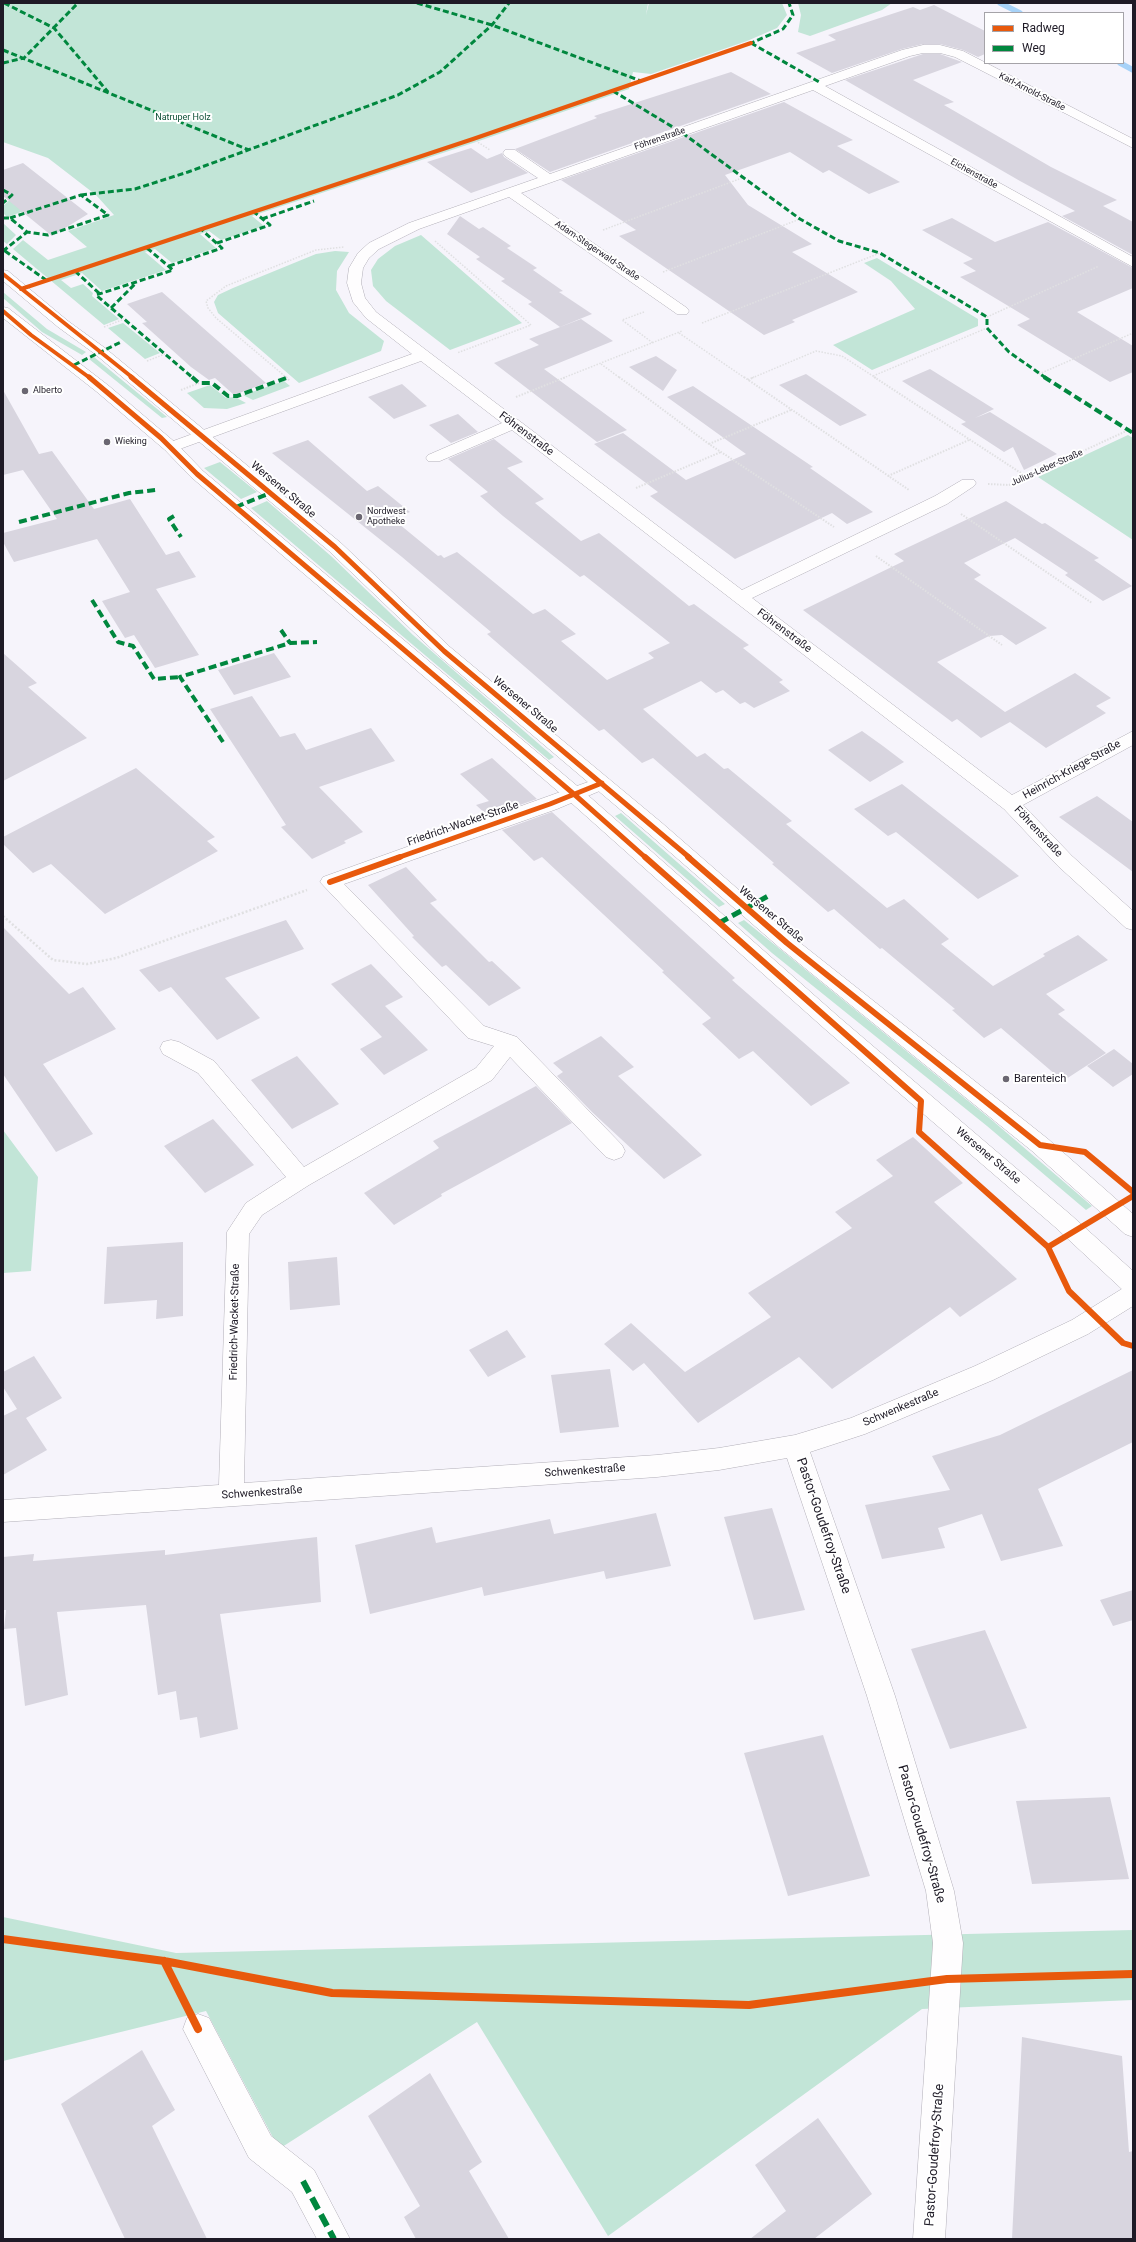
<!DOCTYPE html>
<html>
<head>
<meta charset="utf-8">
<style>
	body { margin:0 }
	#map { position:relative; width:1136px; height:2242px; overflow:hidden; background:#f6f4fb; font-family:Roboto,sans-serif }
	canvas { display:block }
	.frame { position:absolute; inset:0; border:4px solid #1e1a26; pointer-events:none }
	.legend { position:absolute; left:984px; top:12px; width:140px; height:52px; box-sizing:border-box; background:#fff; border:1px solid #a5a3a8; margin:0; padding:5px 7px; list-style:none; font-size:12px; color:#1e1a26 }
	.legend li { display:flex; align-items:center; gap:8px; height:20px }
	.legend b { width:20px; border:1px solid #a5a3a8 }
</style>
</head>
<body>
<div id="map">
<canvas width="1136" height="2242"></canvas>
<div class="frame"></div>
<ul class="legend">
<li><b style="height:5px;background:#e8590c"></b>Radweg</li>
<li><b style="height:5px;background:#00873e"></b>Weg</li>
</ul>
</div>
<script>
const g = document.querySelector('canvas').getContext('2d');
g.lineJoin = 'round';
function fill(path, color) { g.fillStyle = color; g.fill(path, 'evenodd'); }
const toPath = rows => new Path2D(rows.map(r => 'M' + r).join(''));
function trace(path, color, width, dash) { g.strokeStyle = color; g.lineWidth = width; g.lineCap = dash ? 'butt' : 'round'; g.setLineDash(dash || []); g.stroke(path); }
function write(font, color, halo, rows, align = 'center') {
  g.font = font + ' Roboto,sans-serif'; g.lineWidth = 4; g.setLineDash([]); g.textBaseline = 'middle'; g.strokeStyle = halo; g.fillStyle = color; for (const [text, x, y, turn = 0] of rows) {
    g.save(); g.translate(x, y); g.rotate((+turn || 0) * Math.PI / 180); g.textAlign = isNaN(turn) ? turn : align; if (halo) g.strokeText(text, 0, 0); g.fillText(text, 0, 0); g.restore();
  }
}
fill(toPath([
	[3,3,648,3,646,15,649,3,782,3,787,15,777,28,747,41,651,74,633,72,629,89,476,142,252,216,264,226,221,240,209,231,200,234,216,248,172,263,155,249,145,252,166,270,102,291,82,273,61,280,71,288,83,284,93,293,92,296,119,319,104,325,13,249,23,240,48,260,87,247,68,231,114,215,96,195,48,158,3,142],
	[798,3,892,3,882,10,810,36,798,32,801,15],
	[16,194,33,208,7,217,3,213,3,206],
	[3,223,16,235,7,244,3,241],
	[421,235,522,323,450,350,386,301,373,286,371,270,378,259,395,246],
	[335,251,349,252,337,271,336,290,349,313,384,341,381,351,299,383,218,313,214,302,218,295,233,288,316,254],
	[877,258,978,319,978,326,872,370,833,345,915,309,891,281,864,263],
	[3,292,47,329,86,352,82,355,42,332,3,298],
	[123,323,160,353,145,359,108,328],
	[94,357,167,417,162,418,89,359],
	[284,381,290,386,253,400,243,395],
	[210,385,226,398,235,397,246,403,227,409,204,408,187,393],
	[1128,435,1133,438,1133,540,1038,477],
	[220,462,257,492,241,499,204,468],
	[267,501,331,556,413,635,554,757,549,760,251,508],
	[621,813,725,904,719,907,615,816],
	[744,920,993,1121,1092,1206,1086,1210,987,1126,772,953,738,923],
	[3,1130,38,1177,31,1271,3,1273],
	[3,1917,176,1953,1133,1930,1133,2000,922,2009,608,2236,477,2022,279,2149,206,2011,3,2061]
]), '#c2e5d7');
trace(toPath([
	[1000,3,1020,13],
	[1120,63,1133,70]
]), '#a7d2f8', 5.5);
fill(toPath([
	[934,5,985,31,985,54,978,57,963,50,940,44,923,44,902,49,832,73,796,53,836,40,828,35,913,7,920,10],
	[923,54,940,54,962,62,913,80,954,102,944,105,1051,167,1117,200,1103,206,1133,222,1133,255,1062,216,1075,211,1020,181,845,80],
	[731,72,771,94,550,172,515,149,597,118,594,116],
	[784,102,853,140,837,146,900,182,869,194,829,170,823,173,790,152,725,175,748,205,812,244,792,252,858,292,792,320,795,322,764,335,619,236,636,230,561,180],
	[471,148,487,159,502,153,504,157,528,173,471,193,427,162],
	[23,163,88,214,52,236,3,196,3,170],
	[460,216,479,229,483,227,511,246,507,248,537,268,533,270,563,291,559,292,592,314,560,327,528,304,532,302,501,281,505,279,476,259,480,257,447,234],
	[952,218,995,242,1048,222,1133,268,1133,288,1077,312,1133,346,1133,372,1110,382,1017,325,1030,319,960,277,976,271,963,263,973,259,922,230],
	[162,292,266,383,234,395,215,378,209,380,191,367,142,323,147,322,127,304],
	[581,319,613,341,544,369,627,430,597,442,494,363,539,345,529,339],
	[656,356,677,370,663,391,629,367],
	[930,369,994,409,975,418,990,412,1057,454,1024,470,1013,447,1004,452,961,424,966,422,902,381],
	[806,374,836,394,867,415,840,426,779,385],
	[402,384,427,406,394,419,368,397],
	[693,386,813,467,810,468,873,512,847,524,832,513,735,559,650,496,658,492,594,444,623,433,686,480,746,454,667,397],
	[3,390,39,454,52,451,94,509,130,499,166,555,179,551,196,577,156,589,199,655,155,668,134,635,125,638,102,601,130,592,97,539,14,562,3,542,3,533,57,519,23,470,3,475],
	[458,414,478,432,451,443,429,425],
	[494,439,523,462,507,468,544,499,535,503,581,541,599,533,689,606,694,604,749,645,743,648,783,680,779,682,790,691,754,708,745,702,740,704,723,690,716,693,701,681,643,709,697,757,705,753,724,769,728,768,792,821,786,824,887,908,904,899,949,939,941,944,993,986,1045,956,1043,954,1078,935,1108,960,1046,994,1065,1010,1058,1014,1106,1053,1063,1081,1001,1028,984,1038,952,1010,955,1009,882,948,880,949,834,909,828,912,772,864,774,863,653,758,642,763,604,729,599,731,487,634,491,632,402,557,272,453,308,440,367,491,378,486,410,512,393,519,438,556,441,555,444,558,457,552,533,614,545,609,576,634,561,641,607,680,654,658,648,653,670,643,584,575,580,577,503,516,480,496,488,492,448,459],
	[1006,501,1042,524,1045,523,1099,558,1094,560,1132,586,1103,601,1065,575,1068,573,1015,538,964,563,981,575,974,579,1047,628,1016,645,1002,635,989,636,937,662,1005,712,1075,673,1111,698,1096,706,1106,713,1046,748,1010,722,981,738,957,719,952,722,803,610,904,561,894,554],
	[3,653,37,683,28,687,87,738,3,781],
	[274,653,291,677,234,695,218,670],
	[252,696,280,737,295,733,306,750,371,728,395,761,319,787,363,832,344,841,346,843,312,859,281,827,286,825,210,709],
	[862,731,883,746,904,762,870,782,828,750],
	[492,758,525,788,537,799,488,816,476,805,489,801,460,774],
	[136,768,215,837,207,841,218,851,105,914,51,864,33,873,3,844,3,837],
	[902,784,994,856,1019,876,978,899,896,832,888,836,854,809],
	[1097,796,1133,822,1133,872,1059,817],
	[552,812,735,978,732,980,850,1083,811,1106,753,1051,739,1059,702,1024,711,1018,662,972,664,971,542,857,534,861,502,830],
	[406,867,437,900,430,903,489,962,492,961,521,988,489,1006,446,965,442,967,412,937,414,936,368,885],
	[286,920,304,949,225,978,260,1018,217,1040,171,987,159,992,139,970],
	[3,927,69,994,83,987,116,1029,43,1064,93,1134,56,1152,3,1074],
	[371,964,403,997,385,1006,428,1050,384,1075,360,1049,382,1037,331,984],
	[601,1036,634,1067,618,1076,702,1155,664,1179,592,1112,557,1076,563,1072,553,1063],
	[1114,1049,1133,1064,1133,1074,1113,1087,1087,1066],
	[297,1056,339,1104,292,1129,251,1080],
	[536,1086,572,1123,441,1194,442,1196,394,1225,364,1193,439,1148,433,1141],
	[213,1119,254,1165,205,1193,164,1146],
	[913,1137,963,1183,934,1202,1017,1279,960,1317,950,1307,832,1389,799,1357,698,1423,644,1363,633,1371,604,1344,631,1323,685,1372,771,1317,748,1293,852,1228,835,1212,893,1176,876,1160],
	[183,1242,183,1316,156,1319,157,1300,104,1304,107,1247],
	[337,1257,340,1305,290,1310,288,1262],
	[507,1330,526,1357,488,1377,469,1350],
	[34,1356,62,1398,26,1418,47,1450,3,1475,3,1416,17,1409,3,1387,3,1372],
	[610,1369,619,1427,560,1433,551,1375],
	[1133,1370,1133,1442,1038,1489,1063,1546,1001,1561,982,1514,938,1528,945,1548,882,1559,865,1505,950,1490,932,1456,1000,1435],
	[772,1508,805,1610,754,1620,724,1517],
	[656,1513,671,1566,606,1579,604,1571,484,1596,482,1587,370,1614,355,1545,432,1527,436,1543,550,1519,554,1534],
	[317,1537,321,1602,220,1614,238,1729,200,1738,197,1717,180,1720,176,1691,158,1695,146,1605,57,1612,68,1695,25,1706,16,1628,4,1629,6,1610,3,1610,3,1557,34,1554,33,1561,165,1550,165,1555],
	[1133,1590,1133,1620,1113,1626,1100,1600],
	[985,1630,1027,1728,950,1749,911,1649],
	[823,1735,870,1876,788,1896,744,1753],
	[1110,1797,1129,1879,1032,1884,1016,1801],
	[1022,2037,1122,2056,1129,2152,1133,2151,1133,2239,1012,2239],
	[142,2050,175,2110,152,2126,207,2239,125,2239,61,2104],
	[430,2073,482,2162,469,2171,509,2239,416,2239,404,2217,420,2206,368,2116],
	[818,2118,872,2194,814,2239,750,2239,786,2211,755,2165]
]), '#d8d5df');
const minor = toPath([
	[923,45,940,45,963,51,1133,139,1133,148,955,57,940,53,923,53,910,56,825,86,1133,257,1133,267,813,90,521,193,687,308,689,311,687,314,677,314,509,197,419,229,379,249,369,258,363,268,361,283,365,298,376,312,742,590,935,496,962,480,974,480,976,483,974,486,947,504,752,598,1012,795,1133,731,1133,745,1023,805,1072,856,1133,911,1133,930,1126,928,1058,866,1004,809,512,430,440,461,428,461,426,458,428,455,502,423,421,361,177,450,165,450,163,447,165,444,412,354,366,318,353,302,347,283,349,268,358,253,369,243,409,223,538,178,505,156,503,153,505,150,515,150,550,174,902,50,923,45],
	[602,777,609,779,612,783,609,787,557,809,344,884,484,1026,517,1037,622,1145,625,1151,622,1157,614,1160,606,1157,510,1057,492,1080,309,1185,262,1215,249,1234,244,1483,657,1455,719,1448,795,1435,851,1418,975,1366,1072,1320,1125,1287,1133,1284,1133,1306,1088,1334,993,1380,865,1434,810,1452,895,1696,954,1891,963,1943,945,2239,913,2239,933,1943,926,1891,867,1696,787,1458,719,1470,657,1477,3,1522,3,1500,219,1485,227,1232,246,1203,286,1177,198,1073,163,1054,160,1048,163,1042,171,1040,179,1042,214,1061,304,1167,476,1068,494,1046,468,1038,320,882,323,877,602,777],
	[198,2014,209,2018,271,2136,314,2170,350,2239,317,2239,292,2192,249,2158,183,2029,187,2018,198,2014]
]);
const major = toPath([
	[3,270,8,271,68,321,105,348,341,543,450,647,662,823,794,938,1048,1139,1133,1214,1133,1237,1125,1234,1032,1151,780,948,648,833,438,655,329,551,95,354,58,327,3,281,3,270],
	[3,307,8,308,109,386,177,444,203,471,582,790,840,1018,1071,1215,1133,1271,1133,1295,1125,1292,1055,1227,826,1030,568,800,191,477,165,450,97,392,3,318,3,307]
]);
trace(minor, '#b2afb8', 1);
trace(major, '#b2afb8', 1);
trace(toPath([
	[473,139,490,150],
	[603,230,742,178],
	[435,241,531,325,457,353],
	[663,272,800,219],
	[644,312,622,320,653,343],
	[987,317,1099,266],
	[702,323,880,253],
	[104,327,124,319],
	[679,333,745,378],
	[147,361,165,354],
	[601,364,620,378],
	[1039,374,1133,333],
	[873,376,987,328],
	[287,378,216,318,208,308,206,301,226,286,316,250,344,247],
	[563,378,682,331],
	[752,378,816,351,842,356,876,378]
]), '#e0e0e2', 1.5, [1.5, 1.5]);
trace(toPath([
	[286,377,290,381],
	[619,377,709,444,834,527],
	[744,377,909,490],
	[874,377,1027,477],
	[748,380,754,377],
	[181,390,199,383],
	[516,397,566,377],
	[709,444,791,410],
	[888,476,969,440],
	[988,484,1009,485,1133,428],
	[636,488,721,452],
	[961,514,1092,603],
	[876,556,1002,645]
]), '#e0e0e2', 2, [1.5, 1.5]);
trace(toPath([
	[3,916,53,960,87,964,116,958,307,890]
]), '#e0e0e2', 2.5, [2, 2]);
trace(toPath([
	[164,1961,184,2002]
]), '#e0e0e2', 3, [2.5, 2.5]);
fill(minor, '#fefdfe');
fill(major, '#fefdfe');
trace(toPath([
	[4,3,54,28,108,92],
	[417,3,492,25,641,81],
	[751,43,821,83],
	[749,44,783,29,793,15,789,3],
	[3,50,249,150],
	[3,63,24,58,78,3],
	[613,91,681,132,800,219,839,241,880,253,987,317,987,328,1009,352,1046,378],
	[3,190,12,195,3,203],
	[81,195,135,189,188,172,398,95,440,72,492,25,509,3],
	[3,218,10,218,27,232,3,251],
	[10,218,81,195,108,215,48,235,27,232],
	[262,219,314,201],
	[217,243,270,225,254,212],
	[147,248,173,270,96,295,193,378],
	[5,251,46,280],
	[169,266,222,248,202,230],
	[75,271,100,294],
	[111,308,135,284],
	[74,365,121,342]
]), '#00873e', 3, [6, 3]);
trace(toPath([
	[192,377,199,383,212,383,228,396,237,396,286,378],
	[1044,377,1133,433],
	[236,507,270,493],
	[174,516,169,519,181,537],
	[19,522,129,493,156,490],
	[92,600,118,642,133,646,154,679,180,677],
	[281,630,290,643],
	[223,742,180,677,290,643,317,642]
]), '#00873e', 4, [8, 4]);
trace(toPath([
	[719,923,770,895]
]), '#00873e', 5, [10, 5]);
trace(toPath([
	[303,2181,334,2239]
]), '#00873e', 6, [13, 6]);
trace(toPath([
	[3,274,133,378],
	[21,289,473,139,751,43],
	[3,311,31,335,90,378]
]), '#e8590c', 4);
trace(toPath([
	[89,377,161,438,197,474,575,795,646,858],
	[131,377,335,547,444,651,690,858],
	[397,858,550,804,602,783]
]), '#e8590c', 5);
trace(toPath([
	[645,857,921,1101,919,1132,1048,1247,1069,1291,1123,1343,1133,1346],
	[688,857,787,943,1040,1145,1085,1152,1133,1192],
	[330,882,400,857],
	[1048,1247,1133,1196]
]), '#e8590c', 6);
trace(toPath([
	[3,1939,164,1961,332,1993,749,2005,947,1979,1133,1974],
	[164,1961,198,2029]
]), '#e8590c', 8);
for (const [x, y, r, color] of [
	[25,391,4,"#6a6671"],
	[107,442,4,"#6a6671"],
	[359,517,4,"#6a6671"],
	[1006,1079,4,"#6a6671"]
]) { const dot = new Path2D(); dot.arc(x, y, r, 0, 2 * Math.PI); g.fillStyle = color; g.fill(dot); trace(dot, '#fff', 1.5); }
write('9px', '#1e1a26', '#fff', [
	["Karl-Arnold-Straße",1032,92,27],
	["Föhrenstraße",660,139,-19],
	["Eichenstraße",974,174,29],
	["Adam-Stegerwald-Straße",597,251,34],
	["Julius-Leber-Straße",1047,468,-24]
]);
write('9px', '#0c4f36', '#fff', [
	["Natruper Holz",183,118]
]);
write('9px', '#1e1a26', '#fff', [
	["Alberto",33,391],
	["Wieking",115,442],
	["Nordwest",367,512],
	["Apotheke",367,522]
], 'left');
write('11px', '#1e1a26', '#fff', [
	["Föhrenstraße",526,434,37],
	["Wersener Straße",283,490,40],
	["Föhrenstraße",784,631,37],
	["Wersener Straße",525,705,40],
	["Heinrich-Kriege-Straße",1072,770,-29],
	["Friedrich-Wacket-Straße",463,824,-19],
	["Föhrenstraße",1038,832,47],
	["Wersener Straße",771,915,40],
	["Wersener Straße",988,1156,40],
	["Friedrich-Wacket-Straße",235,1322,-89],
	["Schwenkestraße",901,1408,-23],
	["Schwenkestraße",585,1471,-4],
	["Schwenkestraße",262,1493,-4]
]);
write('11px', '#1e1a26', '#fff', [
	["Barenteich",1014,1079]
], 'left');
write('13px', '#1e1a26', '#fff', [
	["Pastor-Goudefroy-Straße",823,1526,71],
	["Pastor-Goudefroy-Straße",921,1834,74],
	["Pastor-Goudefroy-Straße",935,2155,-86]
]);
</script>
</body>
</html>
